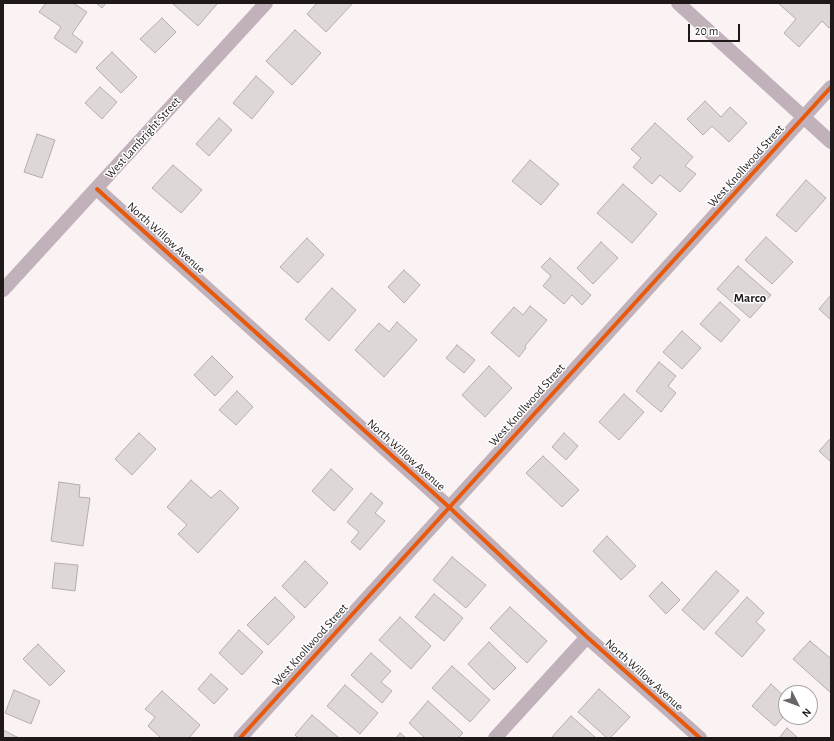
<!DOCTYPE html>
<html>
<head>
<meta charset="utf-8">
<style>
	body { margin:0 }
	#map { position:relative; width:834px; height:741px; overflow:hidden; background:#faf2f3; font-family:"Alegreya Sans",sans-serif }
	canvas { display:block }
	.frame { position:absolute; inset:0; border:4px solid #1f191a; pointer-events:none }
	.north { position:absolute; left:778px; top:685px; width:40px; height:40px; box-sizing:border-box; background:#fff; border:1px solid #a5a3a3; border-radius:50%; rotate:132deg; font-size:11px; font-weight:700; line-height:16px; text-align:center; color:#1f191a }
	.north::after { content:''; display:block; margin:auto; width:14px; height:18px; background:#6c6566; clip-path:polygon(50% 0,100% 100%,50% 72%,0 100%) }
	.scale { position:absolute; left:688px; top:24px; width:52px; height:18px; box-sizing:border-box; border:2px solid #1f191a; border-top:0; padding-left:5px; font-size:12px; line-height:14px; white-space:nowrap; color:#1f191a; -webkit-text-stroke:3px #fff; paint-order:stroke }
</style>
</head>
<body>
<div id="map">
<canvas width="834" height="741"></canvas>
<div class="frame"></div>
<div class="north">N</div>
<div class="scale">20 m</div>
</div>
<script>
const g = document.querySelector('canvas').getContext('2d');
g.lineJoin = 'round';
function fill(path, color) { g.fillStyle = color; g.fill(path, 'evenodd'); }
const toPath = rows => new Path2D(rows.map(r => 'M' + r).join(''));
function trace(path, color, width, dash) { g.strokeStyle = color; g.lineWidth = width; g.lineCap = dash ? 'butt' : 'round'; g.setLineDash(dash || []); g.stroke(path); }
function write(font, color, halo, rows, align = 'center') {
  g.font = font + ' "Alegreya Sans",sans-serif'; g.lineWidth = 3; g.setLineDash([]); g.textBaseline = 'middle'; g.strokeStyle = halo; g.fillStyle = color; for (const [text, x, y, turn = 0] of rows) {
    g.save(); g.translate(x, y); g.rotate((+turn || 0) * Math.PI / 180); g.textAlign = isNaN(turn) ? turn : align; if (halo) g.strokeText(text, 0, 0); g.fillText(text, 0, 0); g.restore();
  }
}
const building = toPath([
	[46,3,73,3,87,12,72,34,83,42,76,53,54,38,61,27,39,12,46,3],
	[96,3,106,3,102,8,96,3],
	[172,3,218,3,198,26,172,3],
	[317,3,353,3,326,32,307,14,317,3],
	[778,3,831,3,831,26,829,28,822,21,799,47,784,33,796,19,778,3],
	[162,18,176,32,155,53,140,39,162,18],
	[295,30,321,53,292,85,266,61,295,30],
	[112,52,137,77,121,93,96,68,112,52],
	[256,76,274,92,252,119,233,103,256,76],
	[100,87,117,102,102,119,85,103,100,87],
	[705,101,721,117,730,107,747,123,729,142,712,126,703,135,687,119,705,101],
	[219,118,232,130,209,156,196,144,219,118],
	[655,123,693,157,685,166,696,174,680,192,660,175,652,184,633,167,641,158,631,149,655,123],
	[37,134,55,140,42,178,24,172,37,134],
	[530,160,559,184,541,205,512,181,530,160],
	[173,165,202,190,181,213,152,188,173,165],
	[806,180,826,198,796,232,776,215,806,180],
	[623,184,657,214,632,243,597,213,623,184],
	[766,237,793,262,772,284,745,260,766,237],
	[307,238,324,255,298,283,280,267,307,238],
	[601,242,618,258,593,284,577,268,601,242],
	[550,258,591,295,582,305,572,295,564,304,543,286,551,276,541,267,550,258],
	[738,266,771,295,750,318,717,289,738,266],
	[404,270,420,285,404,303,388,287,404,270],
	[332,288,356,310,329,341,305,319,332,288],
	[831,295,831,320,819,309,831,295],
	[720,302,740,320,721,342,700,324,720,302],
	[530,306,547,320,525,346,526,348,519,357,491,333,514,307,523,315,530,306],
	[397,322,417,340,384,377,355,350,379,323,389,332,397,322],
	[682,331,701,348,682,369,663,352,682,331],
	[457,345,475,360,464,373,446,358,457,345],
	[212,356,233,377,215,396,194,375,212,356],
	[659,362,676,376,668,386,676,393,661,412,636,391,659,362],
	[489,366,512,388,485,417,462,395,489,366],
	[237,391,253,407,236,425,219,410,237,391],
	[624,394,644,412,619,440,599,422,624,394],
	[139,433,156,449,132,475,115,459,139,433],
	[564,433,578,446,566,460,552,447,564,433],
	[831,438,831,462,819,451,831,438],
	[543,456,579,490,562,507,526,473,543,456],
	[331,469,353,489,334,511,312,491,331,469],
	[191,480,211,498,220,490,239,508,198,553,178,534,187,525,167,507,191,480],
	[59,482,80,485,79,497,90,498,83,546,51,541,59,482],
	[371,493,383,503,375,513,385,521,360,550,351,542,359,532,347,522,371,493],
	[607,536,636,566,621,580,593,551,607,536],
	[452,557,486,585,466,608,433,580,452,557],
	[305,561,328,583,305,608,282,586,305,561],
	[55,563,78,565,75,591,52,588,55,563],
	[716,571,739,591,704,630,682,610,716,571],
	[662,582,680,600,666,614,649,596,662,582],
	[434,594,463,618,444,641,415,617,434,594],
	[275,597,295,617,268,645,247,625,275,597],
	[747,597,764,613,756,622,765,630,742,657,715,633,747,597],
	[510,607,547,641,527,663,490,628,510,607],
	[400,617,431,646,411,669,379,640,400,617],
	[239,630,263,652,242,675,219,653,239,630],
	[810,641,830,658,831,657,831,693,793,659,810,641],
	[489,642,516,668,494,690,468,664,489,642],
	[38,644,65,671,50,686,23,659,38,644],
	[371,653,391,671,381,682,392,691,382,703,351,675,371,653],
	[452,666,490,700,470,722,432,688,452,666],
	[211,674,228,689,214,704,198,689,211,674],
	[771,684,786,698,786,714,775,726,752,706,771,684],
	[345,685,378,713,360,734,327,706,345,685],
	[599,689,630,717,610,738,607,738,578,712,599,689],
	[14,690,40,701,31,724,5,713,14,690],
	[162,691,200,725,189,738,161,738,148,726,155,717,145,709,162,691],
	[428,701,463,733,458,738,425,738,409,723,428,701],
	[312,715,339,738,298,738,295,735,312,715],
	[571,716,596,738,551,738,571,716],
	[787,728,798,738,779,738,787,728],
	[3,730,19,738,3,738,3,730],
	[400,733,406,738,396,738,400,733]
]);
fill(building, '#ded7d7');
trace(building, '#b5aeae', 1);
trace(toPath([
	[678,3,831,142],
	[97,189,449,507,587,637,700,738],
	[3,290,266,3],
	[240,738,831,87],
	[495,738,587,637]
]), '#c0b1ba', 14);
trace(toPath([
	[97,189,449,507,587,637,700,738],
	[240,738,831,87]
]), '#e8590c', 4);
write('12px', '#1f191a', '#fff', [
	["West Lambright Street",143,138,-48],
	["West Knollwood Street",746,166,-48],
	["North Willow Avenue",166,238,42],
	["West Knollwood Street",527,405,-48],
	["North Willow Avenue",406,455,42],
	["West Knollwood Street",310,645,-48],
	["North Willow Avenue",644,675,42]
]);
write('bold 13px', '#1f191a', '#fff', [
	["Marco",750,298]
]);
</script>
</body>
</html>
